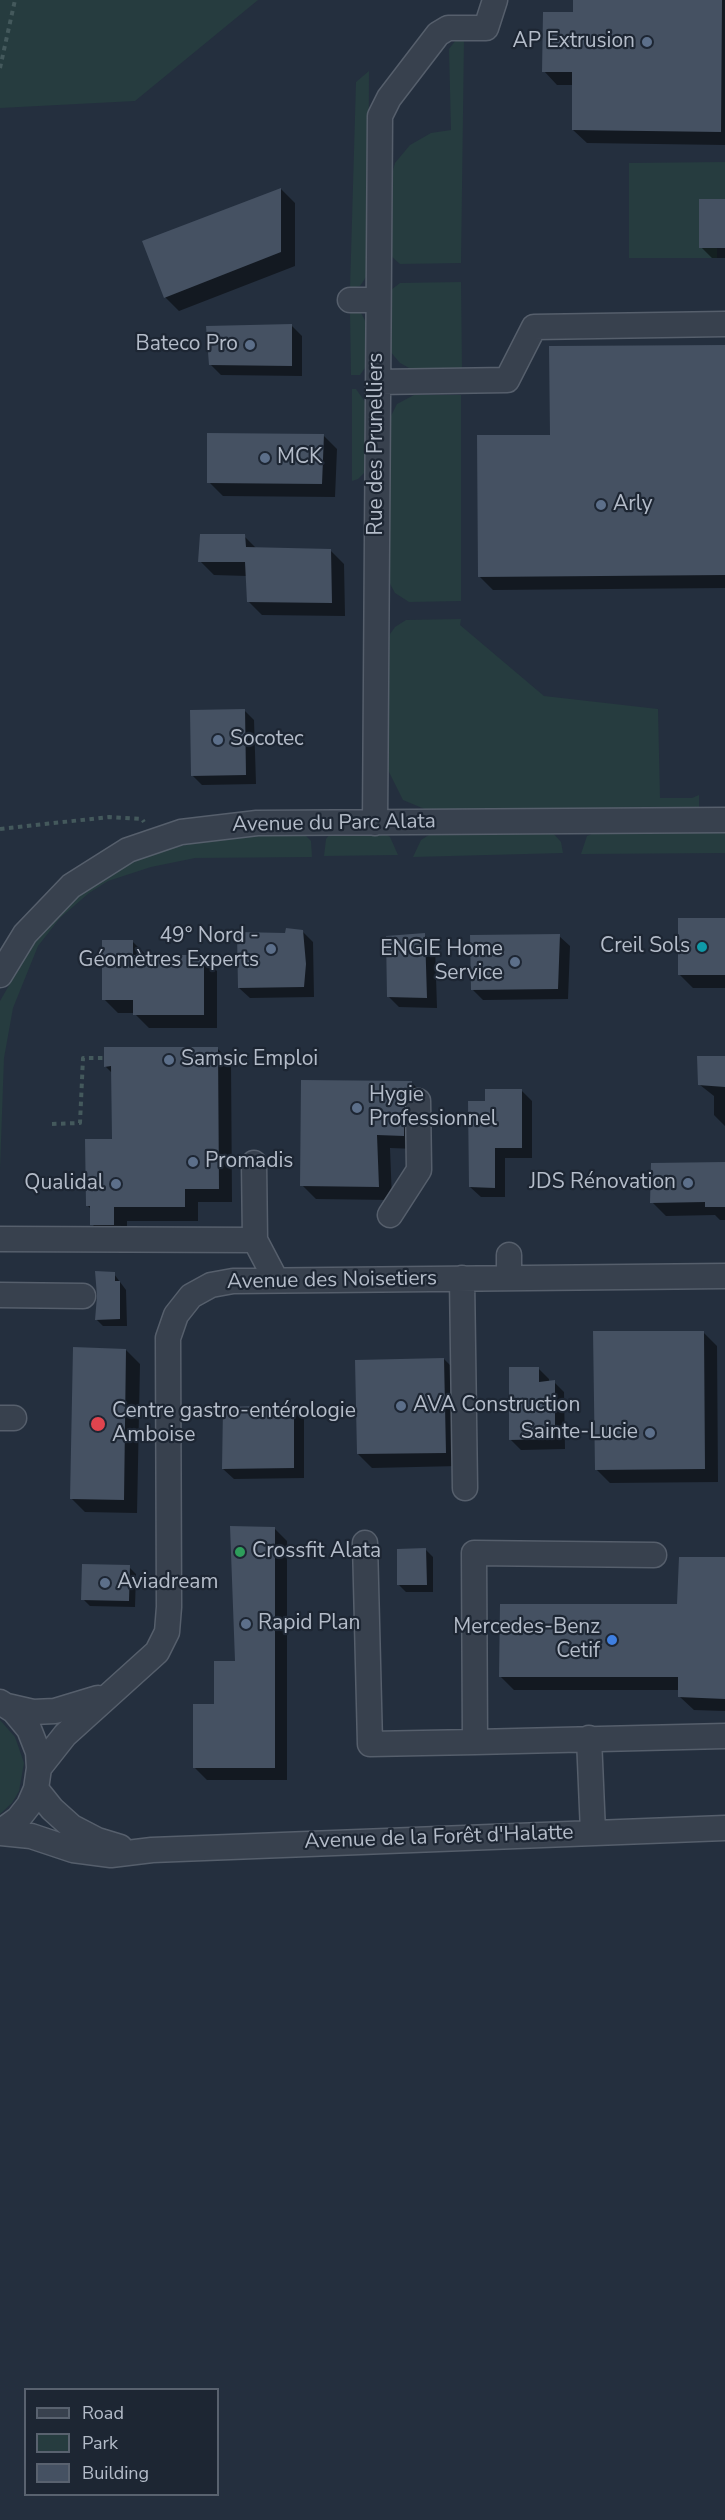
<!DOCTYPE html>
<html>
<head>
<meta charset="utf-8">
<style>
	body { margin:0 }
	#map { position:relative; width:725px; height:2520px; overflow:hidden; background:#242f3e; font-family:"Nunito Sans",sans-serif }
	canvas { display:block }
	.legend { position:absolute; left:24px; top:2388px; width:195px; height:108px; box-sizing:border-box; background:#1d2633; border:2px solid #59626f; margin:0; padding:8px 10px; list-style:none; font-size:18px; color:#b4bcc9 }
	.legend li { display:flex; align-items:center; gap:12px; height:30px }
	.legend b { width:30px; border:2px solid #59626f }
</style>
</head>
<body>
<div id="map">
<canvas width="725" height="2520"></canvas>
<ul class="legend">
<li><b style="height:8px;background:#38414e"></b>Road</li>
<li><b style="height:16px;background:#263c3f"></b>Park</li>
<li><b style="height:16px;background:#455162"></b>Building</li>
</ul>
</div>
<script>
const g = document.querySelector('canvas').getContext('2d');
g.lineJoin = 'round';
function fill(path, color) { g.fillStyle = color; g.fill(path, 'evenodd'); }
const toPath = rows => new Path2D(rows.map(r => 'M' + r).join(''));
function trace(path, color, width, dash) { g.strokeStyle = color; g.lineWidth = width; g.lineCap = dash ? 'butt' : 'round'; g.setLineDash(dash || []); g.stroke(path); }
function write(font, color, halo, rows, align = 'center') {
  g.font = font + ' "Nunito Sans",sans-serif'; g.lineWidth = 4.5; g.setLineDash([]); g.textBaseline = 'middle'; g.strokeStyle = halo; g.fillStyle = color; for (const [text, x, y, turn = 0] of rows) {
    g.save(); g.translate(x, y); g.rotate((+turn || 0) * Math.PI / 180); g.textAlign = isNaN(turn) ? turn : align; if (halo) g.strokeText(text, 0, 0); g.fillText(text, 0, 0); g.restore();
  }
}
fill(toPath([
	[0,0,258,0,135,101,0,108],
	[464,38,461,263,400,264,391,256,389,185,395,163,410,145,431,133,451,130,449,49,456,40],
	[369,71,368,274,360,286,350,289,356,82],
	[725,162,725,199,699,200,699,248,717,248,717,258,629,258,629,163],
	[461,282,462,370,413,370,400,363,389,350,391,290,400,283],
	[350,311,361,313,369,328,367,365,360,375,351,375],
	[352,389,356,389,368,406,368,469,358,479,352,481],
	[414,395,461,395,461,601,409,602,395,593,388,580,389,420,397,404],
	[461,619,460,625,544,696,658,709,660,798,692,798,699,795,699,809,427,810,403,800,388,770,388,637,395,627,406,620],
	[725,830,725,853,581,854,587,836,599,831],
	[303,833,311,841,312,857,195,858,151,867,108,881,89,893,60,918,38,946,13,1008,4,1058,0,1170,0,1001,37,937,70,903,93,885,145,855,221,836],
	[432,833,553,833,561,842,563,853,413,857,421,840],
	[330,834,386,834,390,837,398,855,324,856,326,839],
	[0,1720,15,1737,24,1763,19,1791,12,1803,0,1814]
]), '#263c3f');
fill(toPath([
	[574,0,725,0,725,145,587,143,573,130,574,85,557,85,544,71,574,13],
	[281,189,295,203,295,266,179,311,165,297],
	[725,200,725,258,712,258,701,247],
	[291,325,302,336,302,376,221,375,210,364],
	[725,346,725,588,493,590,479,576,551,436],
	[323,435,337,449,335,497,223,496,209,482],
	[244,536,257,549,330,550,344,564,345,616,262,615,248,601,247,576,214,575,200,561],
	[244,710,254,720,256,784,202,785,192,775],
	[725,920,725,988,693,988,679,974],
	[303,932,313,942,314,997,250,998,239,988,286,935],
	[424,935,435,945,437,1008,399,1007,388,996],
	[559,936,570,946,568,999,483,1000,473,990],
	[132,941,146,955,203,957,217,971,217,1028,149,1028,134,1013,118,1013,104,999],
	[217,1048,231,1062,232,1202,198,1202,198,1221,127,1221,127,1238,105,1238,92,1224,92,1210,87,1205,113,1140,113,1074,105,1066],
	[725,1057,725,1126,714,1115,714,1096,700,1085],
	[412,1083,426,1097,417,1149,390,1148,392,1200,316,1199,302,1185],
	[521,1090,532,1101,532,1158,505,1158,505,1197,481,1197,470,1187,486,1102],
	[725,1163,725,1220,720,1220,715,1215,666,1216,652,1202],
	[114,1274,126,1290,127,1326,103,1326,96,1319],
	[703,1332,717,1346,718,1482,610,1483,596,1469],
	[126,1350,140,1364,137,1513,85,1512,71,1498],
	[444,1359,458,1373,459,1466,372,1468,358,1454],
	[538,1368,549,1379,549,1382,554,1382,564,1392,565,1449,521,1450,510,1439],
	[293,1407,304,1417,304,1478,234,1479,223,1469],
	[274,1528,287,1541,287,1780,207,1780,195,1768,236,1662],
	[426,1550,433,1557,433,1592,406,1592,399,1585],
	[725,1559,725,1711,694,1710,680,1697,680,1690,514,1690,500,1676,678,1605],
	[129,1567,136,1574,135,1607,90,1606,83,1599]
]), '#0007');
fill(toPath([
	[573,0,722,0,721,132,572,130,572,72,542,72,543,12,573,12],
	[281,188,281,252,164,298,142,241],
	[699,199,725,199,725,248,699,248],
	[292,324,292,366,209,365,206,326],
	[725,345,725,575,478,577,477,435,550,435,549,346],
	[207,433,324,434,322,484,207,483],
	[200,534,245,534,246,547,331,549,332,603,247,602,245,562,198,562],
	[245,709,246,775,191,776,190,710],
	[678,918,725,918,725,975,678,975],
	[286,928,303,930,306,964,304,987,238,988,237,932,285,933],
	[425,933,427,998,387,997,386,936],
	[560,934,558,989,471,990,470,935],
	[102,940,133,940,133,955,204,955,204,1015,133,1015,133,1000,102,1000],
	[104,1047,218,1047,219,1189,185,1189,185,1207,114,1207,114,1225,90,1225,90,1206,86,1206,85,1139,112,1139,111,1066,104,1067],
	[697,1056,725,1056,725,1087,698,1085],
	[301,1080,412,1081,412,1088,406,1094,404,1101,404,1136,377,1135,379,1187,300,1186],
	[485,1089,522,1089,522,1148,495,1148,495,1188,469,1187,468,1101,485,1101],
	[725,1162,725,1207,705,1207,705,1202,650,1203,651,1163],
	[95,1271,115,1272,115,1281,120,1281,120,1319,95,1320,97,1296],
	[593,1331,704,1331,705,1469,595,1470],
	[73,1347,126,1349,124,1500,70,1499],
	[444,1358,446,1453,357,1454,355,1360],
	[509,1367,539,1367,539,1382,555,1380,555,1439,509,1440],
	[294,1405,294,1468,222,1469,223,1407],
	[230,1526,275,1527,275,1768,193,1768,193,1704,214,1704,214,1661,235,1661],
	[426,1548,427,1585,397,1585,397,1549],
	[679,1557,725,1557,725,1699,678,1697,678,1677,499,1677,500,1604,677,1604],
	[82,1564,130,1565,129,1601,81,1600]
]), '#455162');
const minor = toPath([
	[350,300,378,300],
	[378,382,507,380,534,327,725,324],
	[375,823,380,116,389,98,438,34,448,28,486,28,495,0],
	[0,975,25,934,71,886,128,850,181,832,257,823,725,820],
	[254,1163,255,1240],
	[390,1215,419,1170,418,1101],
	[0,1239,255,1240,276,1280],
	[509,1255,509,1278],
	[462,1278,465,1488],
	[0,1295,83,1296],
	[0,1418,14,1418],
	[365,1543,370,1744,475,1742],
	[654,1555,474,1553,475,1742,725,1736],
	[0,1702,14,1711,29,1729,38,1752,39,1768,36,1789,29,1805,18,1819,0,1832],
	[7,1706,33,1712,55,1711,98,1698],
	[589,1738,593,1832],
	[39,1768,65,1735,157,1652,167,1632,169,1607,168,1338,176,1315,191,1296,211,1285,233,1281,725,1276],
	[36,1789,52,1809,72,1827,97,1840,120,1847],
	[0,1833,31,1836,73,1850,111,1855,152,1850,725,1828]
]);
trace(minor, '#565f6c', 27);
trace(toPath([
	[0,68,15,0],
	[0,829,109,817,142,819,144,822],
	[52,1124,80,1123,83,1058,104,1058]
]), '#44595c', 4, [4.5, 4.5]);
trace(minor, '#38414e', 24);
for (const [x, y, r, color] of [
	[647,42,6,"#5c6f8a"],
	[250,345,6,"#5c6f8a"],
	[265,458,6,"#5c6f8a"],
	[601,505,6,"#5c6f8a"],
	[218,740,6,"#5c6f8a"],
	[702,947,6,"#0f9aa8"],
	[271,949,6,"#5c6f8a"],
	[515,962,6,"#5c6f8a"],
	[169,1060,6,"#5c6f8a"],
	[357,1108,6,"#5c6f8a"],
	[193,1162,6,"#5c6f8a"],
	[688,1183,6,"#5c6f8a"],
	[116,1184,6,"#5c6f8a"],
	[401,1406,6,"#5c6f8a"],
	[98,1424,8,"#e0444e"],
	[650,1433,6,"#5c6f8a"],
	[240,1552,6,"#2e9e5b"],
	[105,1583,6,"#5c6f8a"],
	[246,1624,6,"#5c6f8a"],
	[612,1640,6,"#3f7fe0"]
]) { const dot = new Path2D(); dot.arc(x, y, r, 0, 2 * Math.PI); g.fillStyle = color; g.fill(dot); trace(dot, '#1d2633', 2); }
write('21px', '#b4bcc9', '#1d2633', [
	["AP Extrusion",635,42,"right"],
	["Bateco Pro",238,345,"right"],
	["MCK",277,458],
	["Arly",613,505],
	["Socotec",230,740],
	["49° Nord -",259,937,"right"],
	["Géomètres Experts",259,961,"right"],
	["Creil Sols",690,947,"right"],
	["ENGIE Home",503,950,"right"],
	["Service",503,974,"right"],
	["Samsic Emploi",181,1060],
	["Hygie",369,1096],
	["Professionnel",369,1120],
	["Promadis",205,1162],
	["JDS Rénovation",676,1183,"right"],
	["Qualidal",104,1184,"right"],
	["AVA Construction",413,1406],
	["Centre gastro-entérologie",112,1412],
	["Amboise",112,1436],
	["Sainte-Lucie",638,1433,"right"],
	["Crossfit Alata",252,1552],
	["Aviadream",117,1583],
	["Rapid Plan",258,1624],
	["Mercedes-Benz",600,1628,"right"],
	["Cetif",600,1652,"right"]
], 'left');
write('21px', '#b4bcc9', '#1d2633', [
	["Rue des Prunelliers",377,444,-90],
	["Avenue du Parc Alata",334,824,-1],
	["Avenue des Noisetiers",332,1281,-1],
	["Avenue de la Forêt d'Halatte",439,1838,-2]
]);
</script>
</body>
</html>
